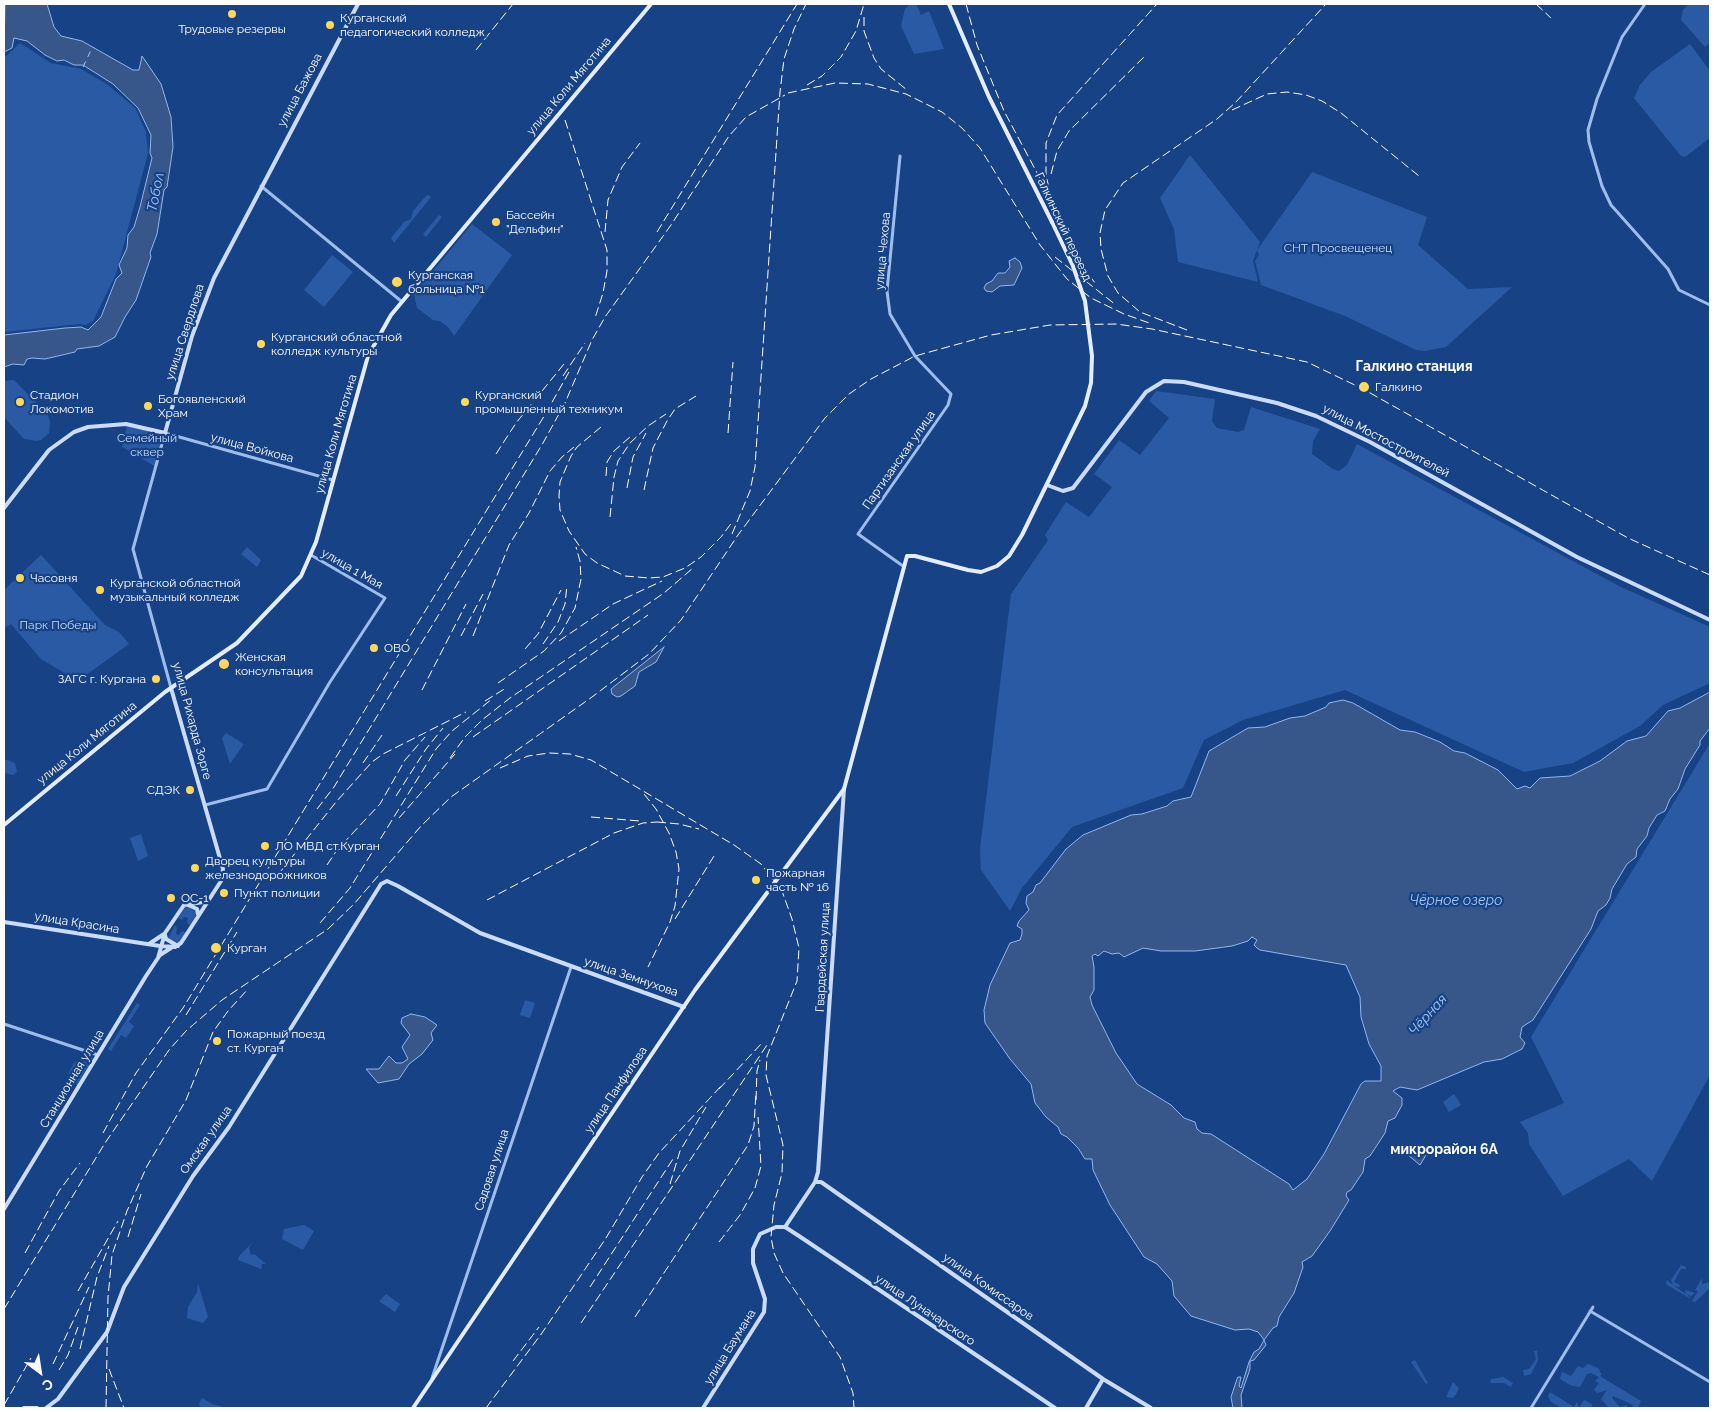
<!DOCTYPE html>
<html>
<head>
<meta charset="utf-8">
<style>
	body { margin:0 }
	#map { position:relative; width:1714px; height:1412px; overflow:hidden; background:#184286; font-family:Raleway,sans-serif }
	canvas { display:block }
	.frame { position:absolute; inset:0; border:5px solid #fff; pointer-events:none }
	.north { position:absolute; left:15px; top:1347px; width:50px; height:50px; -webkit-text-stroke:4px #184286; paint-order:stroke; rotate:149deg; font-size:14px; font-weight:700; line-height:20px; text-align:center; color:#fff }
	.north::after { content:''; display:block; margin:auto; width:18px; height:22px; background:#fff; clip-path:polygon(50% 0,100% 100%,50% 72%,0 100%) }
</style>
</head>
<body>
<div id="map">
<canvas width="1714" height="1412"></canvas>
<div class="frame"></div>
<div class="north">С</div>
</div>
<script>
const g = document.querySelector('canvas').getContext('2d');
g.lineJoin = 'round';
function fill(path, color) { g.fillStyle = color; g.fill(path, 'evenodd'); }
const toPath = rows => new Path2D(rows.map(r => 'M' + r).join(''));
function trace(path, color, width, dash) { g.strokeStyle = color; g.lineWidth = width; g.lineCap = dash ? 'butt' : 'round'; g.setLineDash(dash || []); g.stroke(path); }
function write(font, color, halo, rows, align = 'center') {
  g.font = font + ' Raleway,sans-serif'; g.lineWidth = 4.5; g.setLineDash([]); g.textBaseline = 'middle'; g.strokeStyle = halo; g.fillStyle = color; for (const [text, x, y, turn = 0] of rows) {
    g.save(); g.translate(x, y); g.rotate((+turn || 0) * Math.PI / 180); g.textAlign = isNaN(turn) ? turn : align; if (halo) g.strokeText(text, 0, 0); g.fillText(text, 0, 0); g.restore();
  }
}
fill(toPath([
	[910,4,916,4,921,15,929,11,944,49,914,54,901,26,905,9],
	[1688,4,1710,4,1710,43,1705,47,1681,20,1683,10],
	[20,43,51,63,81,69,108,85,135,108,146,132,148,153,116,274,93,321,86,325,79,324,4,332,4,58],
	[1690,44,1710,71,1710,138,1685,157,1681,156,1634,98,1640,85,1651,72],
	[1190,155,1260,242,1253,261,1258,282,1178,262,1174,229,1160,198],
	[1312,172,1427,217,1418,245,1468,289,1512,287,1446,347,1425,351,1416,350,1345,316,1261,285,1255,261,1259,255,1257,250],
	[429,195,431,197,394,243,391,238,404,222,411,219,413,211,426,196],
	[439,215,442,217,426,237,423,234],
	[472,224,512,255,454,336,448,327,440,321,433,320,417,308,414,294],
	[332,255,353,272,324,307,304,290],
	[14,380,48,415,50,422,49,433,41,440,36,441,24,439,4,417,4,381],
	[1156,391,1215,399,1212,421,1217,428,1238,432,1244,430,1251,407,1320,429,1313,441,1312,454,1333,469,1339,471,1347,465,1357,444,1619,586,1710,627,1710,683,1663,705,1640,726,1573,763,1524,772,1345,690,1243,720,1204,740,1183,788,1072,827,1022,888,1010,911,981,870,980,849,1011,594,1048,540,1045,535,1066,502,1089,517,1112,487,1094,474,1119,440,1140,455,1169,418,1149,401],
	[127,425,164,434,156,467,122,447],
	[247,547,261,560,257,567,241,554],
	[41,555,105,625,119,632,129,644,78,681,41,659,11,624,4,628,4,590],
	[226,733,244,744,230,764,222,738],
	[1710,743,1710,1075,1652,1181,1629,1159,1563,1196,1529,1144,1528,1133,1520,1122,1564,1103,1531,1037],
	[4,759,15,763,17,772,13,775,4,773],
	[141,834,148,856,138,861,130,838],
	[186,906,197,913,190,925,187,923,188,918,184,917,182,920,178,918],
	[175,925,177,928,176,934,178,935,183,931,186,933,179,943,168,938],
	[525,1000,535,1003,530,1018,520,1015],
	[137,1003,140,1005,129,1022,134,1026,126,1038,121,1035,111,1051,108,1049],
	[87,1056,93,1058,77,1085,71,1081,74,1077,68,1074,75,1061,81,1065],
	[1454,1094,1461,1105,1449,1112,1443,1102],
	[304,1225,314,1231,303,1250,282,1239,284,1229],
	[253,1242,249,1248,251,1255,254,1254,266,1264,262,1264,261,1269,238,1260,239,1256],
	[1681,1265,1686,1267,1686,1269,1681,1269,1674,1282,1680,1285,1679,1287,1674,1286,1686,1294,1685,1290,1695,1293,1691,1296,1687,1294,1691,1299,1666,1284,1667,1280,1673,1285,1671,1280],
	[1702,1278,1702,1284,1710,1282,1710,1288,1695,1302,1692,1301,1698,1291,1695,1290],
	[198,1283,208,1317,203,1323,187,1318,188,1307,197,1292],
	[386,1294,400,1304,395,1312,379,1301],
	[1534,1351,1537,1351,1538,1361,1531,1374,1524,1376,1523,1370,1529,1369,1536,1359],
	[1415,1360,1428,1383,1426,1384,1411,1362],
	[1588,1364,1598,1368,1602,1375,1600,1376,1641,1401,1638,1408,1632,1408,1633,1405,1613,1396,1612,1398,1620,1407,1627,1405,1627,1408,1609,1408,1601,1399,1607,1390,1597,1393,1594,1390,1599,1383,1595,1381,1599,1377,1591,1373,1587,1374,1580,1387,1570,1385,1560,1379,1562,1372,1571,1376,1578,1366,1583,1368],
	[1503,1377,1513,1383,1511,1387,1504,1383,1490,1383,1491,1379],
	[1453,1382,1459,1388,1456,1394,1453,1398,1446,1397],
	[1550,1392,1574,1407,1577,1402,1579,1408,1584,1400,1592,1404,1592,1408,1560,1407,1551,1402,1548,1396],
	[202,1398,212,1404,228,1408,201,1408,199,1404]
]), '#2a5aa4');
const water = toPath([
	[5,4,47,4,54,27,61,36,82,41,133,70,139,70,142,56,161,84,171,117,173,147,167,187,164,190,157,234,150,253,151,257,136,300,125,317,115,337,99,346,77,349,75,352,45,359,32,358,27,359,24,365,13,364,4,367,4,335,65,328,81,327,88,330,101,317,116,279,122,273,119,265,127,248,128,235,134,227,140,207,152,158,150,153,151,135,138,108,113,84,83,65,74,65,64,60,57,61,45,55,27,41,14,38,12,48,4,52,5,4],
	[1015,258,1020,262,1022,268,1014,285,1000,286,992,292,986,291,984,288,986,284,992,281,998,273,1005,273,1010,267,1009,261,1015,258],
	[664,647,656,662,639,672,635,686,621,696,617,697,612,694,611,689,664,647],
	[1710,692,1710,728,1700,741,1700,745,1685,769,1678,789,1670,799,1665,811,1657,815,1649,828,1647,836,1637,849,1636,857,1627,864,1612,889,1610,898,1606,905,1598,911,1591,929,1533,1020,1522,1027,1520,1037,1525,1043,1522,1049,1502,1059,1484,1062,1417,1090,1400,1087,1393,1091,1402,1098,1402,1105,1395,1118,1388,1121,1385,1133,1370,1156,1365,1159,1363,1172,1351,1190,1347,1192,1346,1196,1349,1200,1330,1231,1312,1256,1302,1262,1303,1267,1294,1293,1279,1317,1277,1326,1273,1328,1264,1340,1266,1345,1254,1360,1250,1361,1250,1369,1241,1395,1242,1408,1233,1408,1231,1397,1237,1379,1238,1377,1241,1377,1239,1386,1241,1388,1249,1362,1254,1352,1259,1349,1264,1340,1262,1337,1258,1332,1249,1329,1235,1330,1191,1316,1174,1296,1172,1281,1157,1264,1144,1257,1110,1205,1093,1170,1092,1159,1085,1159,1078,1148,1067,1137,1061,1134,1058,1127,1046,1117,1035,1103,1031,1084,1010,1059,985,1023,984,1010,990,985,1010,943,1020,940,1022,934,1022,929,1017,926,1019,921,1029,910,1026,903,1027,896,1033,892,1036,885,1040,883,1066,849,1083,835,1131,815,1142,814,1167,806,1173,801,1191,797,1209,751,1248,728,1265,727,1290,718,1305,716,1326,707,1329,703,1343,700,1353,703,1400,730,1415,732,1440,742,1454,751,1465,753,1498,770,1517,789,1525,786,1530,788,1540,778,1570,776,1600,761,1627,741,1646,736,1668,711,1680,708,1710,692],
	[1252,937,1257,940,1254,945,1257,948,1260,950,1346,965,1360,997,1361,1017,1369,1044,1381,1066,1381,1081,1365,1081,1361,1084,1324,1154,1307,1179,1293,1190,1289,1184,1211,1134,1202,1133,1197,1129,1195,1122,1184,1118,1171,1105,1137,1084,1116,1053,1092,1005,1090,997,1094,990,1094,967,1092,956,1095,954,1098,956,1104,951,1112,954,1119,953,1124,957,1143,948,1161,951,1195,951,1232,946,1248,941,1252,937],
	[411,1014,425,1017,437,1025,431,1033,433,1040,422,1054,409,1064,399,1079,378,1083,366,1069,379,1069,389,1056,396,1063,402,1063,408,1059,402,1047,410,1035,401,1023,402,1018,411,1014],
	[1416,1146,1426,1155,1420,1165,1408,1155,1416,1146]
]);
fill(water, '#375689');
trace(water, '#90b7f0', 1);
trace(toPath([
	[83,67,92,48]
]), '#a9c7f4', 1, [6, 5]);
trace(toPath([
	[1645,4,1622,37,1597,99,1588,130,1589,142,1602,186,1611,205,1668,269,1679,290,1710,305],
	[900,156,887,291,890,314,915,356,951,394,948,405,858,534,903,566],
	[261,186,401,301],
	[171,688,133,549,165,433,333,480],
	[205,805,267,789,330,682,385,598,311,555],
	[4,1024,98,1055],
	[1590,1311,1710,1382],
	[432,1378,571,967],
	[1531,1408,1593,1307]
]), '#9dbded', 3);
trace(toPath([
	[1047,485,1063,491,1073,488,1146,392,1164,381,1184,382,1277,403,1316,416,1370,442,1577,557,1710,620],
	[4,508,49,450,74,432,88,427,126,424,165,433,192,336,214,278,358,4],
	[188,905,197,909,198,914],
	[4,922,160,946,175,947,181,943,221,881,223,869,171,688],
	[165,935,166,939,178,946],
	[149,944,164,934],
	[158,958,165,933,184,905,203,902,208,899],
	[815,1182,821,1182,1103,1379,1151,1408],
	[4,1209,146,976,160,955,171,948],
	[785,1227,815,1182,818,1172,844,789],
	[24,1408,37,1408],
	[46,1408,58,1399,107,1332,124,1287,193,1176,229,1127,381,884,387,881,398,886,480,933,684,1007],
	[703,1408,764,1312,765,1299,753,1263,753,1249,760,1234,776,1227,785,1227,799,1236,1055,1408],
	[1086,1408,1103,1379]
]), '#cadcf9', 4);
trace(toPath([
	[949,4,989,97,1052,222],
	[4,825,165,692,237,643,301,576,316,542,368,356,391,315,651,4],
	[413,1408,695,990,844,789,907,556,915,556,968,570,981,572,997,566,1009,556,1022,535,1085,406,1091,383,1092,356]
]), '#e3edff', 4);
trace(toPath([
	[966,4,977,45,1004,111,1051,199,1078,260,1095,283],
	[1536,4,1551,18],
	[864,17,864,31,874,58,881,69,907,90],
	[476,50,513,4],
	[807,85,822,76,841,57,856,31,864,4],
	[788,93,835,83,868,84,906,94,942,112,962,128,980,148,1040,245,1067,279,1091,298,1124,314,1152,324],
	[1232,110,1267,94,1287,92,1306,95,1322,101,1341,113,1419,176],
	[565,120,607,250,607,271,603,293,595,318],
	[1051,174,1057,151,1069,131,1145,56],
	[1049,188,1046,175,1046,143,1057,115,1157,4],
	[605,232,608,200,622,167,640,143],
	[657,232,797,4],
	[1055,257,1116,305],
	[1187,330,1140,312,1118,293,1108,276,1101,249,1100,233,1105,210,1123,183,1217,119,1236,102,1326,4],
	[563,376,585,343],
	[601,427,577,447,571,456,560,482,559,496,560,510,569,531,585,554,597,563,625,576,649,578,663,577,685,568,701,557,721,537,733,521],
	[728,433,733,362],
	[496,454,516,423,564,364],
	[606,476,607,462,614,451,630,437],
	[627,488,633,457,646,433],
	[644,490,653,448,667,421,675,409,696,396],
	[610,517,614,477,618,461,630,443,648,426,666,414],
	[732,534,750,491,755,467,780,92,784,59,794,29,806,4],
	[461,636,483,594],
	[473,636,509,545,529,513,550,471,562,457,574,447],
	[559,641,613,604,662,581],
	[543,644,558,622,565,604,567,585],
	[525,649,538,634,561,590],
	[498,683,544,651,561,633,575,608,581,579,580,561,576,547],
	[422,690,466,604],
	[485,701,506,688],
	[473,737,648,615],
	[450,758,465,737,482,720,510,698,664,593,693,568],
	[363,763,382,735],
	[500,768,528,756,549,753,570,754,591,760,734,845,761,864,782,891,792,919,799,948,797,981,767,1056,766,1075,783,1145,782,1173,774,1205,771,1237,774,1253,783,1273,840,1357,853,1393,854,1408],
	[644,794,656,809,669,833,676,852,679,869,675,906,670,922,648,967],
	[396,796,426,749,443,728],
	[317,809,334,787,543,443,565,403,592,340,605,317,671,225,729,136,746,117,785,95],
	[591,817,640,821],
	[399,818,455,754],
	[657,822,679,824,699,829],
	[327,865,337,850,380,804,405,760,425,737],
	[273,881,336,802,372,762,383,754,466,712],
	[487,900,614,833,643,823,657,822],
	[675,919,714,856],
	[320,923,350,888,436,749,452,731,492,699],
	[186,1015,237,932],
	[719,1089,762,1043],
	[756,1100,757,1071,760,1060],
	[103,1133,136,1073,183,1008,546,413,569,372],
	[670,1184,680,1151,706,1107],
	[128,1237,141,1194],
	[719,1242,740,1215,755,1188,761,1166,758,1117],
	[25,1253,59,1191,80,1163],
	[590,1287,673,1159],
	[78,1291,118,1221],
	[4,1309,105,1143,169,1050,186,1031,222,1000,328,929,354,904,421,826,451,797,592,697,649,654,681,620,738,535,825,418,849,394,871,379,915,356,991,335,1050,325,1116,324,1152,329,1307,362,1363,389,1628,538,1710,575],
	[635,1317,748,1145,754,1126,756,1092],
	[581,1323,767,1045],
	[80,1349,97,1277,109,1246],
	[513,1361,539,1327],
	[53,1364,89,1287],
	[109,1369,124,1408],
	[59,1370,68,1355,78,1327],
	[4,1405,31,1358],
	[106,1408,108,1297,112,1255,127,1211,147,1166,186,1100,213,1032,228,1011,248,989],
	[486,1408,542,1333,606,1238,642,1177,659,1153,723,1084]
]), '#fff', 1, [9, 4]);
trace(toPath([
	[1052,222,1073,266,1085,301,1092,356]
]), '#e3edff', 4);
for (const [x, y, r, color] of [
	[232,14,5,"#ffd859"],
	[330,25,5,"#ffd859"],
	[496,222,5,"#ffd859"],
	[397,282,6,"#ffd859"],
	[261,344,5,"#ffd859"],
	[1364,387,6,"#ffd859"],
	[20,402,5,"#ffd859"],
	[465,402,5,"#ffd859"],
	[148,406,5,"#ffd859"],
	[20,578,5,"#ffd859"],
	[100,590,5,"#ffd859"],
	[374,648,5,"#ffd859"],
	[224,664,6,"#ffd859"],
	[156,679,5,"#ffd859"],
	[190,790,5,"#ffd859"],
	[265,846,5,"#ffd859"],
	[195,868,5,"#ffd859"],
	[756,880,5,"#ffd859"],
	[224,893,5,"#ffd859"],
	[171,898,5,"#ffd859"],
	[216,948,6,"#ffd859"],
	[217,1041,5,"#ffd859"]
]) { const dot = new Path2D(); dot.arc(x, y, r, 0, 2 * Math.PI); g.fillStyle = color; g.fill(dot); trace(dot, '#184286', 2); }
write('12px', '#fff', '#184286', [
	["Курганский",340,18],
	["педагогический колледж",340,32],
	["Трудовые резервы",232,29,"center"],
	["Бассейн",506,215],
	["\"Дельфин\"",506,229],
	["Курганская",408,275],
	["больница №1",408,289],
	["Курганский областной",271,337],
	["колледж культуры",271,351],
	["Галкино",1375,387],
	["Стадион",30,395],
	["Локомотив",30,409],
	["Курганский",475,395],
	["промышленный техникум",475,409],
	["Богоявленский",158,399],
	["Храм",158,413],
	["Часовня",30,578],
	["Курганской областной",110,583],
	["музыкальный колледж",110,597],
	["OBO",384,648],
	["Женская",235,657],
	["консультация",235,671],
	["ЗАГС г. Кургана",146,679,"right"],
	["СДЭК",180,790,"right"],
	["ЛО МВД ст.Курган",275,846],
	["Дворец культуры",205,861],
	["железнодорожников",205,875],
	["Пожарная",766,873],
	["часть № 16",766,887],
	["Пункт полиции",234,893],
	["ОС-1",181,898],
	["Курган",227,948],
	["Пожарный поезд",227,1034],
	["ст. Курган",227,1048]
], 'left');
write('12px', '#fff', '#184286', [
	["улица Коли Мяготина",569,86,-50],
	["улица Бажова",300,90,-62],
	["Галкинский переезд",1063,227,65],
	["улица Чехова",883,251,-85],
	["улица Свердлова",185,332,-72],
	["улица Коли Мяготина",336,434,-74],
	["улица Мостостроителей",1386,441,28],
	["улица Войкова",252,448,15],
	["Партизанская улица",899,460,-55],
	["улица 1 Мая",352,569,30],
	["улица Рихарда Зорге",192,721,75],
	["улица Коли Мяготина",87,743,-39],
	["улица Красина",77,923,9],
	["Гвардейская улица",823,957,-87],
	["улица Земнухова",631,977,19],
	["Станционная улица",72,1079,-59],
	["улица Панфилова",616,1090,-56],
	["Омская улица",206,1140,-55],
	["Садовая улица",492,1170,-72],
	["улица Комиссаров",988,1287,35],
	["улица Луначарского",925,1310,34],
	["улица Баумана",730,1347,-58]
]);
write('12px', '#c3d9f9', '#184286', [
	["СНТ Просвещенец",1338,248],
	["Семейный",147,438],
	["сквер",147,452],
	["Парк Победы",58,625]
]);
write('italic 14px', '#a9c7f4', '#184286', [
	["Тобол",156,192,-79],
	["Чёрное озеро",1456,901],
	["Чёрная",1428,1015,-48]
]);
write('bold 14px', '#fff', '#184286', [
	["Галкино станция",1414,367],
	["микрорайон 6А",1444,1150]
]);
</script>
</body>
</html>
